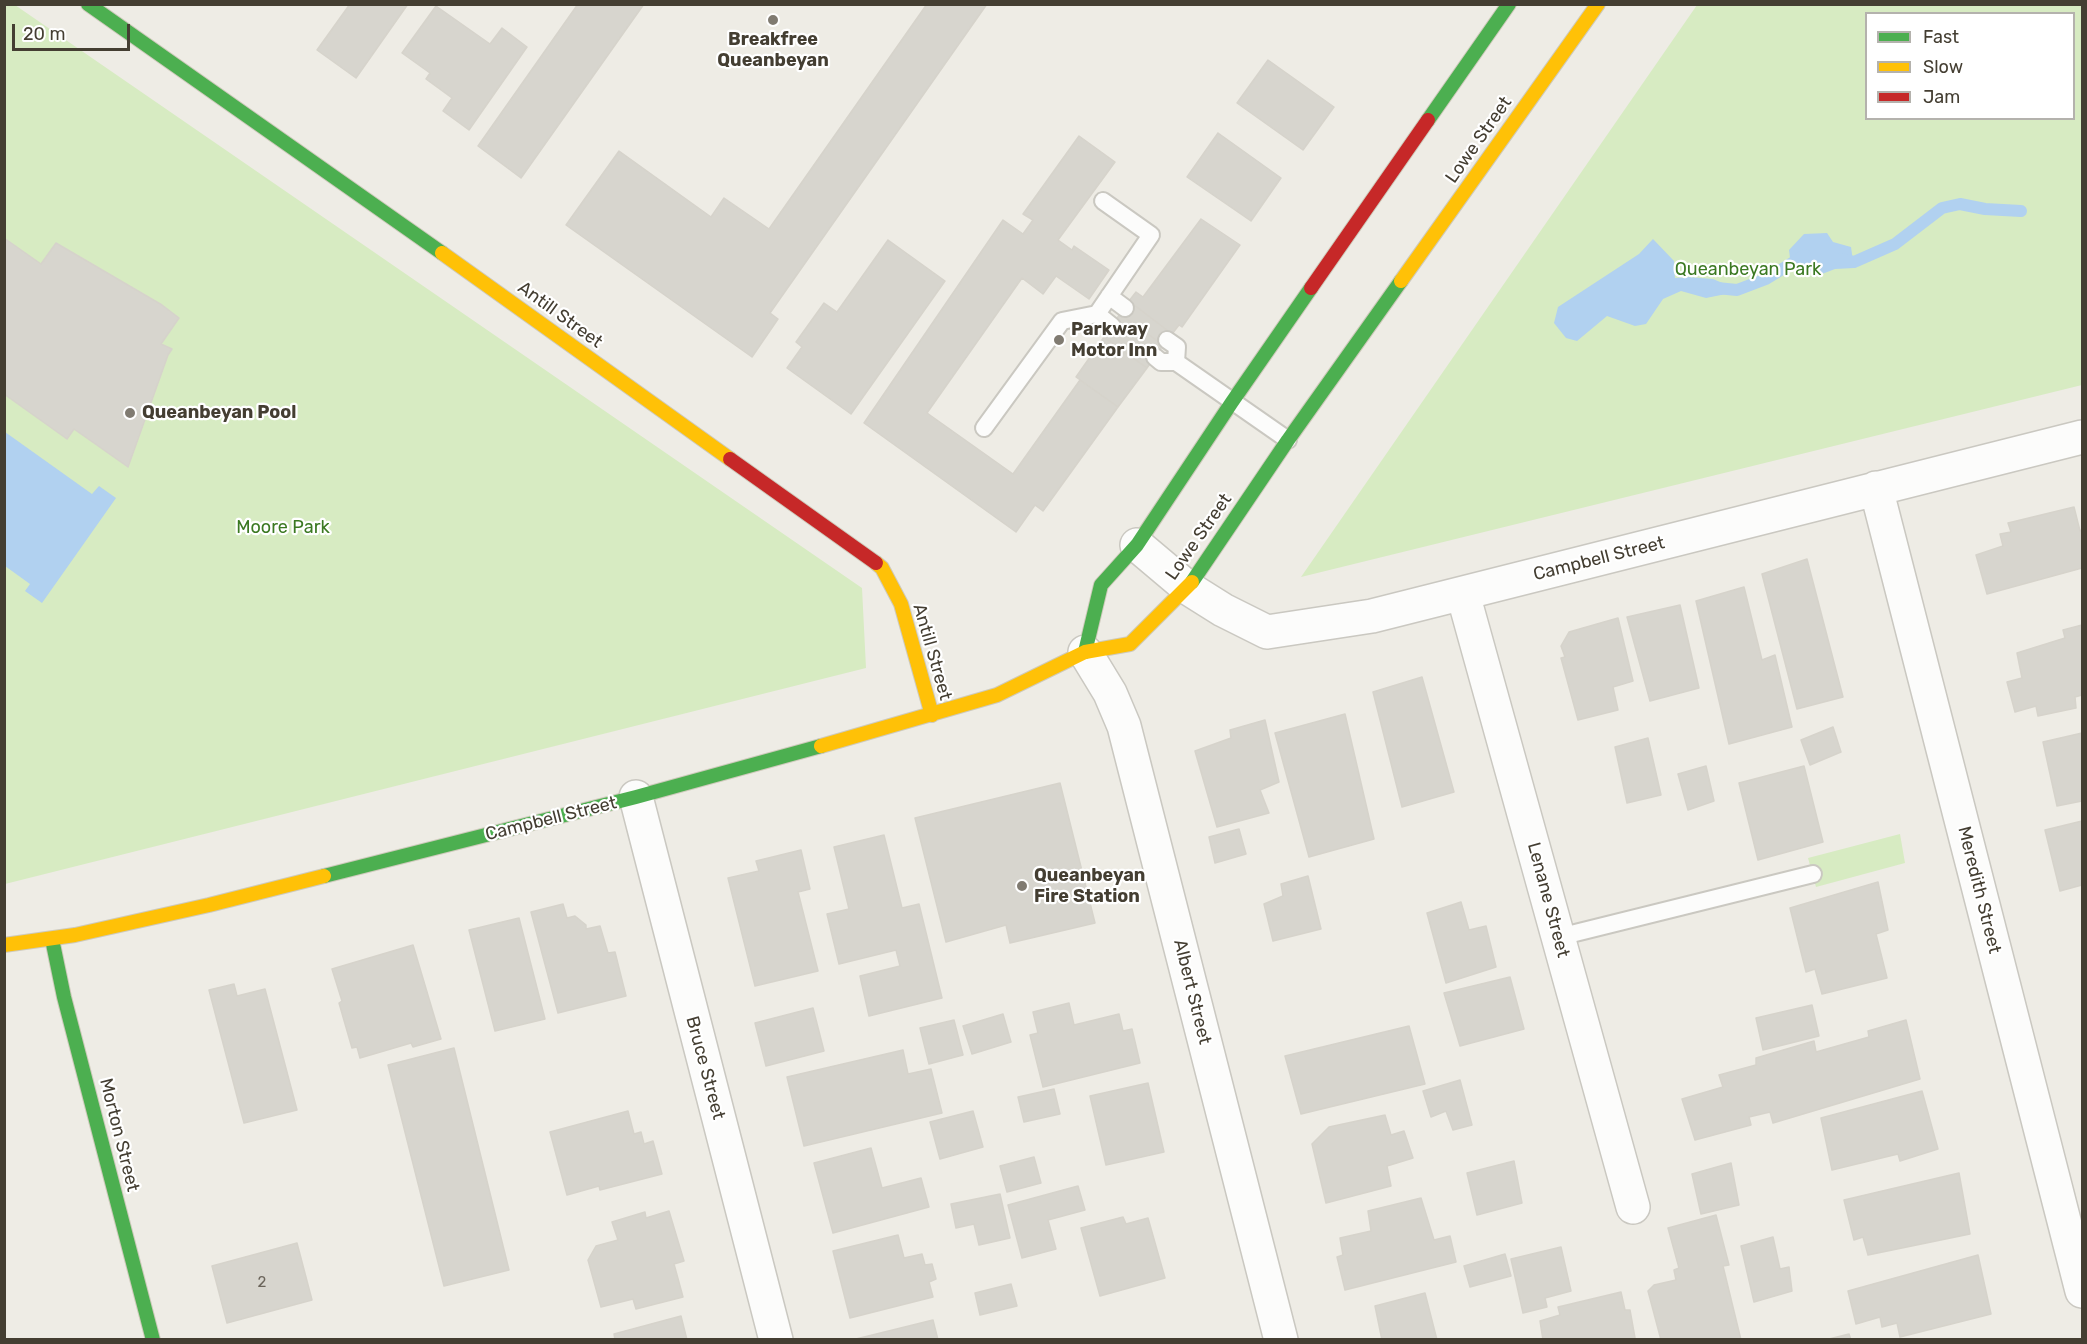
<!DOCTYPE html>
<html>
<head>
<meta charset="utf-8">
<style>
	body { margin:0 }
	#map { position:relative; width:2087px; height:1344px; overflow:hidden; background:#eeece5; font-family:Rubik,sans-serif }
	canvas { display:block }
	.frame { position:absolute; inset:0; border:6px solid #443e32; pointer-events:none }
	.legend { position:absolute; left:1865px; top:12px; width:210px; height:108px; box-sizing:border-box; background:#fff; border:2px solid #b4b2ad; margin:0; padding:8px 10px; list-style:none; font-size:18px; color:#443e32 }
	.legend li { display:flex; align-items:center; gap:12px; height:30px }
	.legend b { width:30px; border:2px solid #b4b2ad }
	.scale { position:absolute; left:12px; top:24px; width:118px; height:27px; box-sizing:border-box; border:3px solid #443e32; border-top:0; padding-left:8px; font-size:18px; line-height:21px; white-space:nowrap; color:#443e32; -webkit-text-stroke:4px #fff; paint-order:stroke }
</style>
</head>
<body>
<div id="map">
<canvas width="2087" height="1344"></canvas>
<div class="frame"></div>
<ul class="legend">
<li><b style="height:8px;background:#4caf50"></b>Fast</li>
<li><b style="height:8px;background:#ffc107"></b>Slow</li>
<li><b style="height:8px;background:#c62828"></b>Jam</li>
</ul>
<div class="scale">20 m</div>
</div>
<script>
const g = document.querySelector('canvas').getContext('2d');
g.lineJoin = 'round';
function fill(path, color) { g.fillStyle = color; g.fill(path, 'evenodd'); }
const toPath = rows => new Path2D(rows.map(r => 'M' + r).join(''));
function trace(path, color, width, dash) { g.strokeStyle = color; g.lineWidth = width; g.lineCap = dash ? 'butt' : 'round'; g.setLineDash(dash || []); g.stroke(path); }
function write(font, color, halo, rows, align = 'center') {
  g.font = font + ' Rubik,sans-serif'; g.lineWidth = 4.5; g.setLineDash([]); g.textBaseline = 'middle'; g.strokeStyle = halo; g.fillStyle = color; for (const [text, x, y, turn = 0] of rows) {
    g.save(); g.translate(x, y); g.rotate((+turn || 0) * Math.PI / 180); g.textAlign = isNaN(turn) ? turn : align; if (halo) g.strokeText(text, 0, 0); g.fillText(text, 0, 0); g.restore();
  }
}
fill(toPath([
	[4,5,15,5,862,588,866,668,5,884],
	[1697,5,2082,5,2082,385,1301,577],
	[1866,14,2074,14,2074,118,1866,118],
	[1900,834,1905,863,1816,887,1808,858]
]), '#d7ebc2');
fill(toPath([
	[1827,233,1833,242,1851,247,1854,268,1835,269,1822,274,1791,266,1789,250,1804,234],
	[1653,239,1674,261,1675,278,1688,277,1713,279,1732,287,1731,293,1706,298,1681,291,1663,299,1646,324,1635,326,1607,316,1577,341,1566,338,1554,323,1558,307,1639,254],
	[5,432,92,494,99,486,116,498,42,603,25,591,30,584,5,566]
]), '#b1d1f0');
trace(toPath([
	[1839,259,1854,262,1895,244,1942,208,1960,204,1985,209,2021,211],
	[1717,288,1737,290,1766,279,1805,255]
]), '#b1d1f0', 12);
const building = toPath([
	[350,4,408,4,356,78,317,50,350,4],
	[578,4,644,4,521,178,478,146,578,4],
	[927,4,987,4,770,313,778,319,752,357,566,225,619,151,711,217,724,198,769,229,927,4],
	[436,6,490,44,502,28,527,47,469,130,443,111,452,98,426,79,430,73,402,53,436,6],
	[1268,60,1334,107,1303,150,1237,103,1268,60],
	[1218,133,1281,178,1251,221,1187,177,1218,133],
	[1079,136,1115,162,1058,240,1072,250,1074,246,1109,270,1089,299,1056,276,1043,294,1022,278,927,413,1013,474,1080,380,1118,407,1043,511,1035,505,1016,532,864,423,1003,220,1023,234,1033,220,1023,214,1079,136],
	[1201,219,1240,245,1182,327,1179,325,1172,334,1129,301,1136,292,1143,297,1201,219],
	[4,238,41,264,56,243,162,305,179,318,161,344,172,349,168,355,128,467,74,429,67,439,4,394,4,238],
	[888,240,945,281,851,414,787,368,802,347,796,342,824,303,837,312,888,240],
	[1129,301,1172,334,1163,345,1120,314,1129,301],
	[1120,314,1163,345,1147,368,1104,337,1120,314],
	[1104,337,1147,368,1118,407,1076,377,1104,337],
	[2074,507,2080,531,2082,530,2082,568,1987,594,1976,555,2003,546,2000,534,2011,532,2008,523,2074,507],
	[1807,559,1843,697,1797,709,1762,574,1807,559],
	[1744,587,1762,660,1775,655,1792,727,1729,744,1696,601,1744,587],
	[1680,605,1699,688,1650,701,1627,617,1680,605],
	[1618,618,1633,681,1613,687,1618,710,1578,720,1561,658,1565,657,1561,646,1569,632,1618,618],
	[2082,625,2082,695,2075,697,2076,708,2038,716,2036,706,2015,712,2007,682,2022,678,2017,653,2065,638,2063,630,2082,625],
	[1422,677,1454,792,1402,807,1373,692,1422,677],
	[1345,714,1374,839,1309,857,1275,733,1345,714],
	[1265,720,1279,782,1260,790,1269,813,1217,827,1195,751,1231,738,1230,730,1265,720],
	[1833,727,1841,752,1810,765,1801,740,1833,727],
	[2082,733,2082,801,2057,806,2043,742,2082,733],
	[1648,738,1661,795,1627,803,1615,747,1648,738],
	[1706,766,1714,801,1688,810,1678,774,1706,766],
	[1804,766,1823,842,1758,860,1739,783,1804,766],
	[1060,783,1095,923,1010,943,1006,925,946,942,915,818,1060,783],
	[2082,821,2082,885,2060,891,2045,830,2082,821],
	[1239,829,1246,854,1215,863,1209,837,1239,829],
	[884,835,902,908,919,904,942,998,869,1016,860,976,900,966,896,950,839,964,827,914,849,909,834,847,884,835],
	[801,850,810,889,798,892,818,971,755,986,728,878,759,871,756,861,801,850],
	[1308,876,1321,929,1273,941,1264,904,1283,896,1281,884,1308,876],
	[1878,882,1888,930,1876,934,1887,978,1822,994,1815,969,1806,972,1790,908,1878,882],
	[1461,902,1469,930,1486,926,1496,967,1446,983,1427,913,1461,902],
	[563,904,567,918,575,916,586,925,586,929,600,926,608,953,615,952,626,996,558,1013,531,912,563,904],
	[519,918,545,1019,495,1031,469,930,519,918],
	[413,945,441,1039,413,1047,411,1043,360,1058,357,1047,352,1048,339,1003,342,1001,332,969,413,945],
	[1510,977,1524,1029,1460,1046,1444,993,1510,977],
	[234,984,237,996,265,989,297,1110,244,1123,209,990,234,984],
	[1069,1003,1074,1025,1119,1014,1123,1031,1132,1029,1140,1063,1043,1087,1030,1035,1038,1033,1033,1012,1069,1003],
	[1812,1005,1819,1036,1763,1050,1756,1018,1812,1005],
	[813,1008,824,1051,766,1066,755,1023,813,1008],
	[1003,1014,1011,1042,972,1054,963,1026,1003,1014],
	[954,1020,963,1055,929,1064,920,1028,954,1020],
	[1906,1020,1920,1079,1773,1123,1770,1112,1749,1117,1751,1125,1695,1140,1682,1099,1723,1087,1719,1075,1756,1065,1756,1058,1814,1041,1816,1052,1869,1037,1868,1031,1906,1020],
	[1409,1026,1425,1084,1301,1114,1285,1056,1409,1026],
	[454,1048,509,1270,444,1286,388,1065,454,1048],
	[903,1050,908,1074,931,1069,942,1113,804,1146,787,1077,903,1050],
	[1460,1080,1472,1125,1453,1130,1446,1111,1431,1117,1423,1091,1460,1080],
	[1148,1083,1164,1152,1106,1165,1090,1096,1148,1083],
	[1054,1089,1060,1114,1024,1122,1018,1097,1054,1089],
	[1922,1091,1938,1149,1900,1161,1898,1154,1832,1170,1821,1118,1922,1091],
	[628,1111,634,1134,641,1132,644,1144,653,1141,662,1174,600,1190,599,1186,567,1195,550,1132,628,1111],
	[973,1111,983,1147,940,1159,930,1122,973,1111],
	[1385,1115,1391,1135,1404,1131,1413,1158,1387,1166,1391,1186,1326,1203,1312,1144,1329,1127,1385,1115],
	[871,1148,882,1188,921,1178,929,1207,833,1233,814,1163,871,1148],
	[1034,1157,1041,1183,1007,1192,1000,1166,1034,1157],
	[1514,1161,1522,1203,1477,1215,1467,1173,1514,1161],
	[1731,1163,1739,1205,1701,1214,1692,1174,1731,1163],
	[1959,1173,1970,1234,1868,1255,1863,1237,1854,1240,1844,1200,1959,1173],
	[1078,1186,1085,1210,1048,1220,1056,1249,1022,1258,1008,1205,1078,1186],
	[1000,1194,1010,1238,979,1245,974,1224,956,1228,951,1204,1000,1194],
	[1421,1198,1434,1240,1450,1236,1456,1262,1345,1290,1337,1257,1343,1255,1340,1238,1371,1231,1368,1211,1421,1198],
	[669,1211,684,1261,674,1264,683,1297,636,1309,633,1299,601,1307,588,1260,596,1246,618,1240,612,1222,645,1212,646,1218,669,1211],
	[1716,1215,1729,1265,1723,1266,1741,1340,1661,1340,1648,1291,1654,1285,1676,1280,1674,1270,1679,1268,1668,1228,1716,1215],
	[1123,1217,1126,1224,1148,1218,1165,1278,1100,1296,1081,1228,1123,1217],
	[898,1235,904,1258,922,1254,925,1265,932,1264,936,1279,929,1282,933,1297,850,1318,833,1251,898,1235],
	[1773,1237,1780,1269,1789,1267,1792,1291,1754,1302,1741,1246,1773,1237],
	[297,1243,312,1300,227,1323,212,1266,297,1243],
	[1561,1247,1571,1291,1545,1298,1547,1307,1523,1313,1511,1259,1561,1247],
	[1505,1254,1511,1276,1470,1287,1464,1266,1505,1254],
	[1978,1255,1991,1314,1900,1337,1897,1323,1882,1327,1880,1317,1856,1324,1848,1291,1978,1255],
	[1011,1284,1017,1306,980,1315,975,1293,1011,1284],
	[1621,1292,1625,1310,1630,1310,1635,1338,1632,1340,1543,1340,1540,1321,1560,1315,1558,1307,1621,1292],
	[1425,1293,1437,1340,1382,1340,1375,1306,1425,1293],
	[681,1316,687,1340,615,1340,614,1334,681,1316],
	[933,1320,938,1340,856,1340,856,1339,933,1320],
	[1849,1334,1851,1340,1825,1340,1849,1334]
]);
fill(building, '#d7d5ce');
trace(building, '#d6d3cb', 1.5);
const lane = toPath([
	[1109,296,1125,308],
	[1097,314,1112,326],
	[1155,357,1161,362,1176,362,1177,347,1167,340],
	[1176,362,1288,440],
	[984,428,1062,321,1097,314,1151,235,1103,201],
	[1559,937,1813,874]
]);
const street = toPath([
	[1876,488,2082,1291],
	[1137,545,1188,588,1223,610,1267,632,1372,616,2082,437],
	[1463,594,1633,1207],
	[1085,652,1110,693,1124,726,1281,1340],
	[636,797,776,1340]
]);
const fast = toPath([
	[88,4,442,253],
	[1428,120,1509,4],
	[1192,582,1288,440,1401,281],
	[1085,652,1101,585,1137,545,1232,402,1311,288],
	[324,876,636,797,821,746],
	[52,939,64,997,153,1340]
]);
const slow = toPath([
	[442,253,730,459],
	[1401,281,1598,4],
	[876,563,882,568,901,604,932,715],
	[821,746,997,695,1085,652,1130,644,1192,582],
	[4,945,75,935,209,905,324,876]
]);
const jam = toPath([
	[1311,288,1428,120],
	[730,459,876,563]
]);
trace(lane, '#cac8c1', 20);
trace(street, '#cac8c1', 36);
trace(fast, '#cecabb', 16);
trace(slow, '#cecabb', 16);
trace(jam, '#cecabb', 16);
trace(lane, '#fcfcfb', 16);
trace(street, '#fcfcfb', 33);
trace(fast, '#4caf50', 14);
trace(slow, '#ffc107', 14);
trace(jam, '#c62828', 14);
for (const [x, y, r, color] of [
	[773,20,6,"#807b71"],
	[1059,340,6,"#807b71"],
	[130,413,6,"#807b71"],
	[1022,886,6,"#807b71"]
]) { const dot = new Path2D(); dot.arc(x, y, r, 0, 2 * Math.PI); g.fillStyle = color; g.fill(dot); trace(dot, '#fff', 2); }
write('15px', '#6a645a', null, [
	["2",262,1283]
]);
write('bold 18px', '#443e32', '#fff', [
	["Breakfree",773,40,"center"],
	["Queanbeyan",773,61,"center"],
	["Parkway",1071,330],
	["Motor Inn",1071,351],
	["Queanbeyan Pool",142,413],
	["Queanbeyan",1034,876],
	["Fire Station",1034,897]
], 'left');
write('18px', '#443e32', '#fff', [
	["Lowe Street",1479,140,-55],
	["Antill Street",560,315,36],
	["Lowe Street",1199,537,-55],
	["Campbell Street",1599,559,-14],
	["Antill Street",932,652,74],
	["Campbell Street",551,819,-14],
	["Meredith Street",1979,890,76],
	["Lenane Street",1548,900,75],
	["Albert Street",1192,992,76],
	["Bruce Street",705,1068,75],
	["Morton Street",119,1135,76]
]);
write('18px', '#3b7922', '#fff', [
	["Queanbeyan Park",1748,270],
	["Moore Park",283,528]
]);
</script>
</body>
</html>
